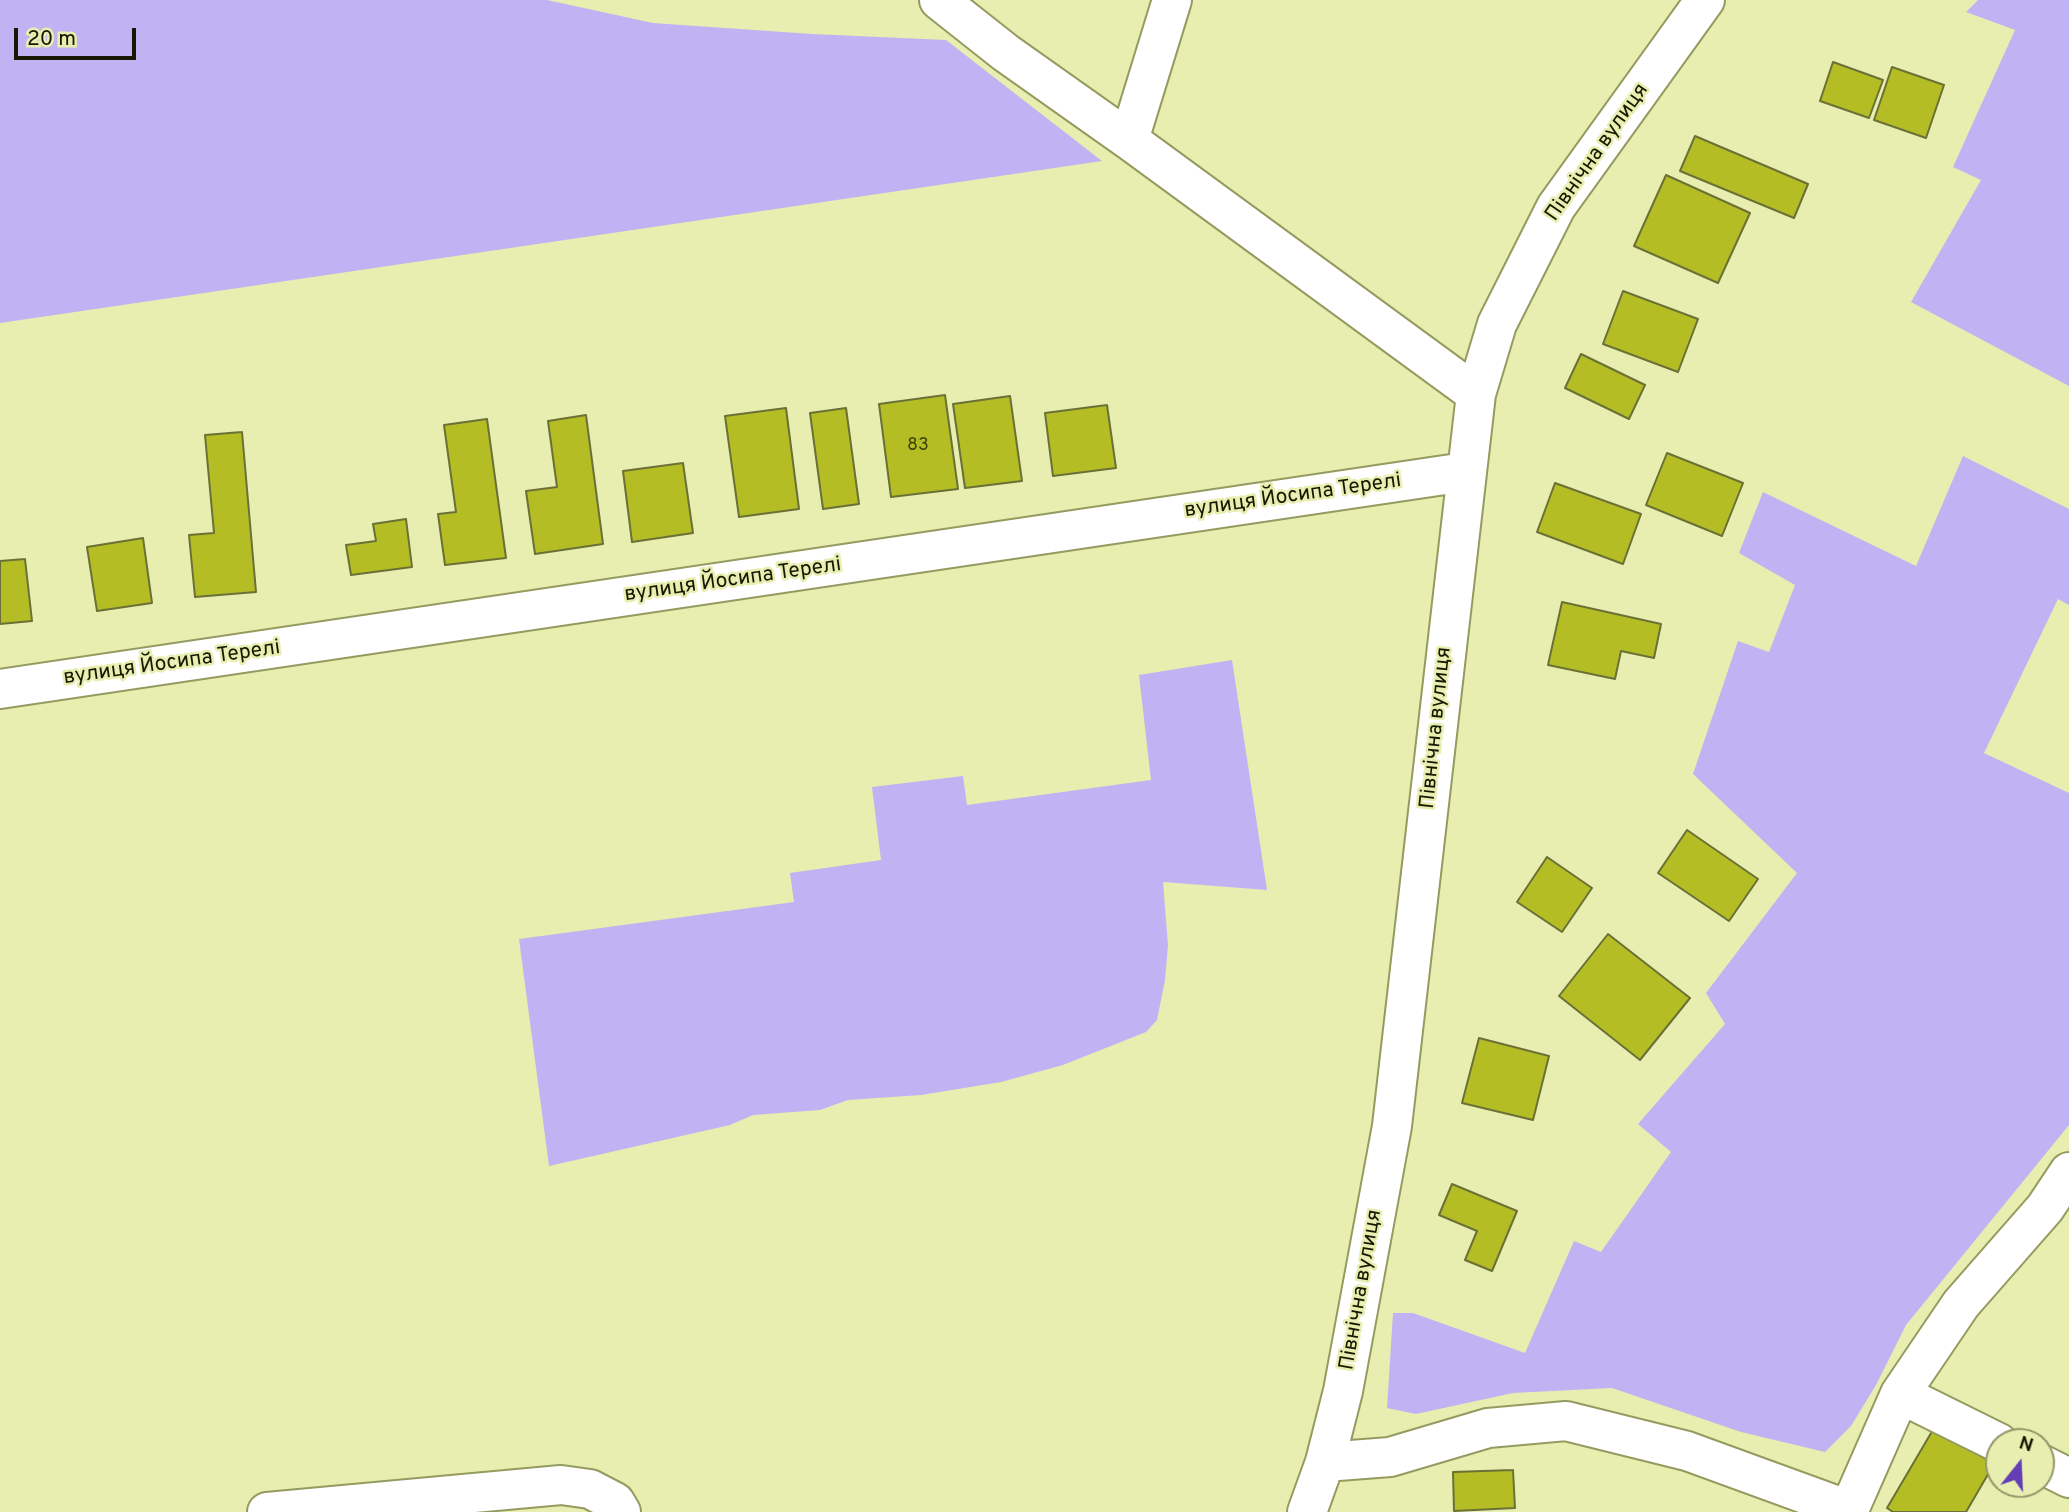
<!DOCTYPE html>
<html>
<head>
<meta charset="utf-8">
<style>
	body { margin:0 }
	#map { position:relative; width:2069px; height:1512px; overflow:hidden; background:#e7eeaf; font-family:Overpass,sans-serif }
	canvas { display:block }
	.north { position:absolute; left:1985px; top:1428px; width:70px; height:70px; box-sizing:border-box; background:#e7eeaf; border:2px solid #93986a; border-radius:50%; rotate:18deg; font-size:19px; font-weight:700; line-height:28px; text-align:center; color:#161802 }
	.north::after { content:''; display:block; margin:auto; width:24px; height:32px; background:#653eb6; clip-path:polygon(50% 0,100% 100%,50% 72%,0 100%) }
	.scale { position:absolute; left:14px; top:28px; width:122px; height:32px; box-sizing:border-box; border:4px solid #161802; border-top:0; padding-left:9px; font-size:21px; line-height:24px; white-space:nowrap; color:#161802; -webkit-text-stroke:5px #e7eeaf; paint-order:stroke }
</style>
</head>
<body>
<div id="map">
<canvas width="2069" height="1512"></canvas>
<div class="north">N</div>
<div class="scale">20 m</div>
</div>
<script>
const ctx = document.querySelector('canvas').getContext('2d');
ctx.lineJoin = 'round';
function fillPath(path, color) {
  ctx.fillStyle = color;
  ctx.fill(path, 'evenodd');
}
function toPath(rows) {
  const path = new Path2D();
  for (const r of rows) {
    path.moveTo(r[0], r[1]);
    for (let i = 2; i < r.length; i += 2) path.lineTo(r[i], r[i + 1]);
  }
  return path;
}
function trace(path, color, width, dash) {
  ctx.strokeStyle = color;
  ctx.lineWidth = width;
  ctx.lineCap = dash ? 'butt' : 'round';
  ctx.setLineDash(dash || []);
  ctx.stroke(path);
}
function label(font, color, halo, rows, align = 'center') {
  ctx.font = font + ' Overpass,sans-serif';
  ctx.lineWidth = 5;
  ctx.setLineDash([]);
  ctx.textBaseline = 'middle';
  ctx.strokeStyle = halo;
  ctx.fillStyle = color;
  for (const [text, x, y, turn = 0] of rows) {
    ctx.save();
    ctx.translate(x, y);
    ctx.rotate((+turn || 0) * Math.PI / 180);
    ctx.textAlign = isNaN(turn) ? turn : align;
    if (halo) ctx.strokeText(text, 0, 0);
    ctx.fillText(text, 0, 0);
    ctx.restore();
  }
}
fillPath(toPath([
	[0,0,547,0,653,23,812,34,946,40,1102,161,0,323],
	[1978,0,2069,0,2069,386,1911,302,1981,180,1953,167,2015,30,1966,12],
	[1963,456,2069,509,2069,605,2058,599,1984,753,2069,793,2069,1125,1906,1325,1876,1385,1851,1426,1825,1452,1741,1432,1612,1388,1513,1393,1416,1414,1387,1408,1393,1313,1413,1313,1525,1353,1574,1241,1601,1252,1671,1152,1638,1124,1725,1024,1706,993,1797,873,1693,774,1738,641,1769,652,1795,585,1739,553,1763,492,1916,566],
	[1232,660,1267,890,1163,882,1168,945,1165,980,1157,1020,1146,1032,1063,1065,1001,1082,921,1095,848,1100,820,1110,753,1115,730,1125,549,1166,519,939,794,902,790,873,881,860,872,787,963,776,967,805,1151,780,1139,675]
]), '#c0b3f4');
const building = toPath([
	[1833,62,1883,80,1869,118,1820,101,1833,62],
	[1892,67,1944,85,1926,138,1874,120,1892,67],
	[1695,136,1808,184,1794,218,1680,171,1695,136],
	[1666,175,1750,213,1718,283,1634,246,1666,175],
	[1623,291,1698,319,1678,372,1603,344,1623,291],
	[1581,354,1645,385,1629,419,1565,388,1581,354],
	[945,395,958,489,891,497,879,404,945,395],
	[1010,396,1022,481,965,488,953,404,1010,396],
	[1107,405,1116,468,1053,476,1045,413,1107,405],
	[786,408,799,509,739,517,725,416,786,408],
	[846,408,859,504,823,509,810,413,846,408],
	[586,415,603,544,535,554,526,491,557,487,548,421,586,415],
	[487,419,506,558,445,565,438,514,456,512,444,425,487,419],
	[242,432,256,592,195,597,189,535,214,533,205,435,242,432],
	[1667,453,1743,483,1722,536,1646,505,1667,453],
	[683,463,693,533,632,542,623,471,683,463],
	[1555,483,1641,514,1623,564,1537,532,1555,483],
	[406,519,412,567,351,575,346,545,376,541,373,524,406,519],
	[143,538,152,603,97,611,87,547,143,538],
	[25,559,32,621,0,624,0,561,25,559],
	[1562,602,1661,624,1654,658,1621,651,1615,679,1548,665,1562,602],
	[1687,830,1758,879,1729,921,1658,873,1687,830],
	[1547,857,1592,888,1562,932,1517,902,1547,857],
	[1608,934,1690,998,1640,1060,1559,996,1608,934],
	[1479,1038,1549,1056,1533,1120,1462,1103,1479,1038],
	[1452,1184,1517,1211,1492,1271,1465,1260,1477,1231,1439,1215,1452,1184],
	[1934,1428,1994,1464,1966,1512,1893,1512,1887,1508,1934,1428],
	[1513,1470,1515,1508,1454,1511,1453,1472,1513,1470]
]);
fillPath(building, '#b4be24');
trace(building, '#6b7036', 2);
const minor = toPath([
	[939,0,1006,53,1129,140],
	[1172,0,1129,140,1476,394],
	[0,689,1465,472],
	[1900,1394,1999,1443],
	[1325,1462,1390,1457,1488,1428,1566,1421,1687,1451,1849,1510,1900,1394,1961,1304,2045,1208,2069,1172],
	[2041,1464,2069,1478],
	[267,1512,561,1485,590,1489,615,1502,621,1512],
	[1307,1512,1325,1462,1343,1391,1392,1126,1476,394,1497,324,1556,207,1705,0]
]);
trace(minor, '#959b60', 42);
trace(minor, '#fff', 38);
label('18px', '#3e420a', null, [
	["83",918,446]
]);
label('21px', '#161802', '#e7eeaf', [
	["Північна вулиця",1598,153,-55],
	["вулиця Йосипа Терелі",1293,497,-8],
	["вулиця Йосипа Терелі",733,581,-8],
	["вулиця Йосипа Терелі",172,664,-8],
	["Північна вулиця",1437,728,-84],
	["Північна вулиця",1362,1290,-80]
]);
</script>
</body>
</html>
